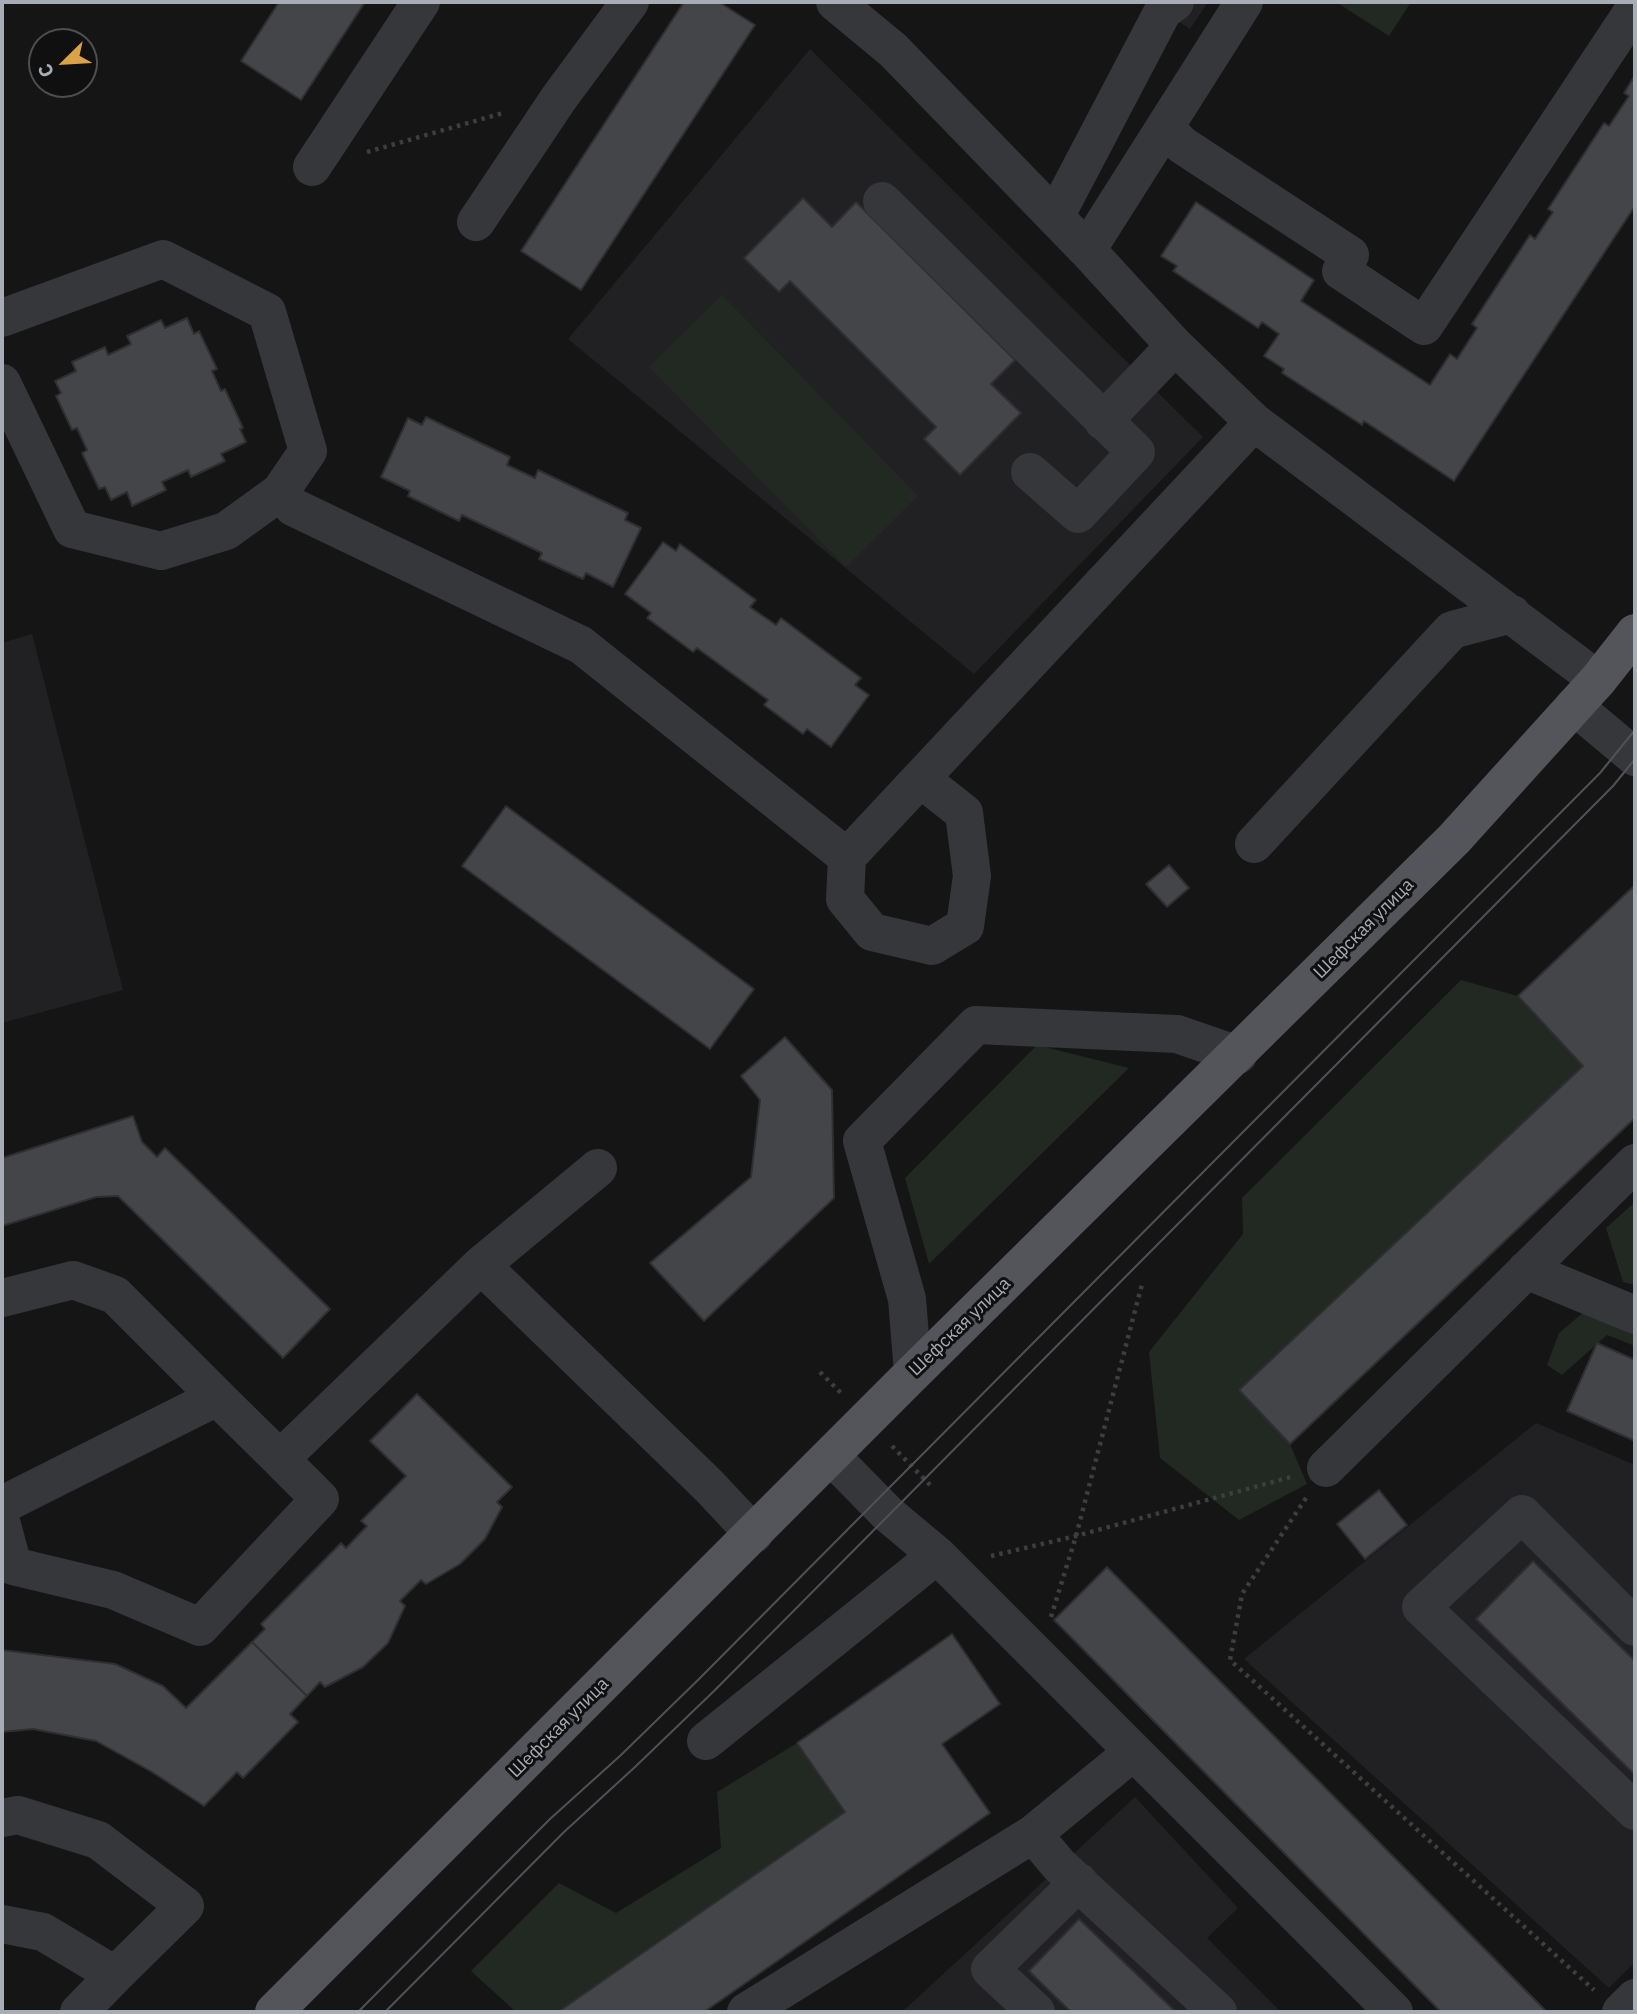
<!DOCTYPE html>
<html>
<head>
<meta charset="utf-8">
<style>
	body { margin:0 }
	#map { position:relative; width:1637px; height:2014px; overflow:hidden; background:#151516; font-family:"IBM Plex Sans",sans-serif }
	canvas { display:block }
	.frame { position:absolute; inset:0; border:4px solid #a8adb5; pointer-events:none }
	.north { position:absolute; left:28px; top:28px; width:70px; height:70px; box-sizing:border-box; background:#101011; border:2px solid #4d4f53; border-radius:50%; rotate:246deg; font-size:19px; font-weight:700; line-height:28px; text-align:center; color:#a8adb5 }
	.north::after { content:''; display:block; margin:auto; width:24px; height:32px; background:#dba348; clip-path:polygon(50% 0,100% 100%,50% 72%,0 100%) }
</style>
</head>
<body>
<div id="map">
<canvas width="1637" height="2014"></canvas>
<div class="frame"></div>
<div class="north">С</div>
</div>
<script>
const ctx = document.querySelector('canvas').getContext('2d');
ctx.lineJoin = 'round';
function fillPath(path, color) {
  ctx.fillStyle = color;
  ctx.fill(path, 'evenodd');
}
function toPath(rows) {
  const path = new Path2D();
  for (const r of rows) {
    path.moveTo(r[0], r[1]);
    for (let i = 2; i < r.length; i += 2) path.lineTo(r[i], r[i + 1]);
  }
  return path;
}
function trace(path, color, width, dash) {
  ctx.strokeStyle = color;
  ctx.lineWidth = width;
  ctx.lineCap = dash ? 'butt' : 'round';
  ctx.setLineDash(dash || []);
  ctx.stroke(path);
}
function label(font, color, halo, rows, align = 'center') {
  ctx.font = font + ' "IBM Plex Sans",sans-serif';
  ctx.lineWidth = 6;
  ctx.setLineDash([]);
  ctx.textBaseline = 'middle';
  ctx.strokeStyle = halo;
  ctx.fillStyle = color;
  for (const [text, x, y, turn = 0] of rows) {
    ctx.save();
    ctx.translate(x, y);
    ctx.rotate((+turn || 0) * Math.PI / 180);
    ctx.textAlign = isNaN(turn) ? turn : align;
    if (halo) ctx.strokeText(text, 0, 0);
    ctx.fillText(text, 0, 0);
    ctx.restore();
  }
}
fillPath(toPath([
	[1148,2,1208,2,1190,29],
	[810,49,1203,437,974,674,568,339],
	[32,634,123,990,2,1023,2,643],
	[1536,1423,1635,1465,1635,1962,1609,1988,1244,1659],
	[1135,1797,1238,1908,1207,1938,1281,2012,902,2012]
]), '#212123');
fillPath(toPath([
	[1336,2,1411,2,1389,36],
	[722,295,918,496,846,567,649,367],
	[1461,980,1518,996,1583,1066,1239,1390,1290,1444,1307,1484,1239,1520,1160,1458,1149,1352,1243,1234,1242,1198],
	[1037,1045,1129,1068,929,1264,905,1178],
	[1635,1202,1635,1285,1623,1282,1606,1228],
	[1591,1306,1635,1326,1635,1346,1607,1335,1562,1375,1547,1365,1559,1333],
	[797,1743,845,1812,558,2012,516,2012,471,1971,559,1883,616,1913,721,1848,717,1792]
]), '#222822');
const building = toPath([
	[279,2,365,2,301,100,241,61,279,2],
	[684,2,719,2,755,25,581,290,521,251,684,2],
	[1635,75,1635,206,1454,481,1364,421,1362,425,1282,373,1284,369,1264,356,1279,334,1262,322,1258,328,1173,271,1177,266,1161,256,1196,202,1314,280,1301,301,1430,385,1450,354,1457,359,1477,328,1472,324,1530,235,1535,239,1553,212,1548,209,1604,123,1609,126,1629,96,1624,93,1635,75],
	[803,198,832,227,856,202,1015,360,991,384,1021,413,960,475,924,439,936,427,790,281,779,292,744,258,803,198],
	[187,318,194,334,199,331,217,369,212,371,221,391,225,389,243,428,240,429,246,442,221,454,225,461,191,477,188,470,162,482,166,490,132,506,127,492,111,500,105,487,99,489,82,453,87,450,77,428,72,430,56,396,61,393,55,381,76,371,72,362,105,347,108,355,131,344,127,336,161,320,165,328,187,318],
	[426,417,510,457,507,465,535,478,538,470,628,513,625,520,641,528,613,587,586,573,583,579,539,559,542,553,462,515,459,521,408,496,410,491,381,477,408,418,422,425,426,417],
	[663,542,676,551,680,544,756,600,750,607,776,625,781,618,861,678,855,685,869,695,831,747,807,729,803,734,764,705,768,700,697,648,693,652,647,618,651,613,625,594,663,542],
	[506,806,754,989,710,1049,462,866,506,806],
	[1169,865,1189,888,1167,907,1146,884,1169,865],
	[1635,885,1635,1118,1290,1444,1239,1390,1583,1066,1518,996,1635,885],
	[785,1037,832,1090,834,1198,704,1321,650,1263,751,1177,760,1100,741,1076,785,1037],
	[133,1116,142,1142,157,1157,165,1148,330,1309,283,1358,118,1196,96,1197,2,1226,2,1158,133,1116],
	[1597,1343,1635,1360,1635,1441,1567,1411,1597,1343],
	[417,1394,512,1487,497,1502,502,1507,485,1539,460,1564,426,1584,421,1580,400,1601,405,1606,388,1643,363,1667,325,1687,320,1682,307,1696,252,1642,265,1629,261,1624,341,1543,346,1548,367,1526,361,1521,406,1476,370,1441,417,1394],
	[1379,1490,1407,1525,1365,1559,1337,1524,1379,1490],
	[1533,1561,1635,1661,1635,1775,1476,1619,1533,1561],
	[1107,1567,1547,2012,1441,2012,1054,1620,1107,1567],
	[952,1634,1000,1704,942,1744,990,1813,704,2012,558,2012,845,1812,797,1743,952,1634],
	[252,1642,307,1696,290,1714,298,1722,243,1778,237,1772,204,1806,152,1772,96,1741,33,1729,2,1732,2,1650,115,1664,163,1686,186,1708,252,1642],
	[1079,1919,1176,2012,1071,2012,1029,1971,1079,1919]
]);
fillPath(building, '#444549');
trace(building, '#2f2f32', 2);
trace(toPath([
	[367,152,503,113],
	[820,1372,842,1394],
	[892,1446,933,1488],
	[1306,1498,1242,1594,1230,1660,1594,1990],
	[991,1556,1076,1536,1291,1477],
	[1051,1617,1076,1536,1142,1284]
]), '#3d3e42', 4.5, [3.5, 5]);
trace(toPath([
	[835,2,893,50,1087,250,1175,346,1254,422,1598,680],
	[1165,128,1182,145,1350,255,1341,271,1424,326,1635,8],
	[312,167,421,2],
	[882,201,1136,452,1078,514,1030,472],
	[1055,217,1163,11,1175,2],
	[476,222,559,98,630,2],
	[1087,250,1244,2],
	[2,318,163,259,267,312,308,451,280,492,226,531,161,551,72,529,2,383],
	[1103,421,1175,346],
	[280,492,293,507,581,645,847,857,845,899,872,932,932,946,965,926,972,876,964,813,921,779],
	[1574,706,1635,757],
	[1254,844,1452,630,1512,614],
	[847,857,1254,422],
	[598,1168,481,1265,709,1486,754,1534],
	[1526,1270,1635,1315],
	[2,1298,73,1280,115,1295,217,1397],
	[913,1373,907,1299,862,1141,976,1025,1177,1034,1238,1055],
	[831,1456,888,1514,937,1555,1394,2012],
	[1326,1468,1635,1163],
	[2,1505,217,1397,280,1459,481,1265],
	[2,1525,13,1566,113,1590,200,1627,320,1499,280,1459],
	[1635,1627,1522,1514,1421,1607,1635,1811],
	[706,1741,937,1555],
	[2,1818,18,1815,98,1840,185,1906,115,1975,43,1932,2,1924],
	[1033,1834,1059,1865,1218,2012],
	[79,2012,115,1975],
	[746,2012,1033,1834,1133,1752],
	[1036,2012,990,1969,1079,1882],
	[1621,2012,1635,1998]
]), '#36373b', 38);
trace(toPath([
	[274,2012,913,1373,1454,839,1598,680,1635,633]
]), '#53555a', 38);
trace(toPath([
	[358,2012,550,1819,621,1755,699,1679,1600,773,1635,730],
	[385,2012,564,1832,635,1767,714,1691,1613,786,1635,759]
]), '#505156', 2);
label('18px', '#a8adb5', '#101011', [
	["Шефская улица",1364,929,-45],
	["Шефская улица",960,1327,-44],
	["Шефская улица",559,1728,-45]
]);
</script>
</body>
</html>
